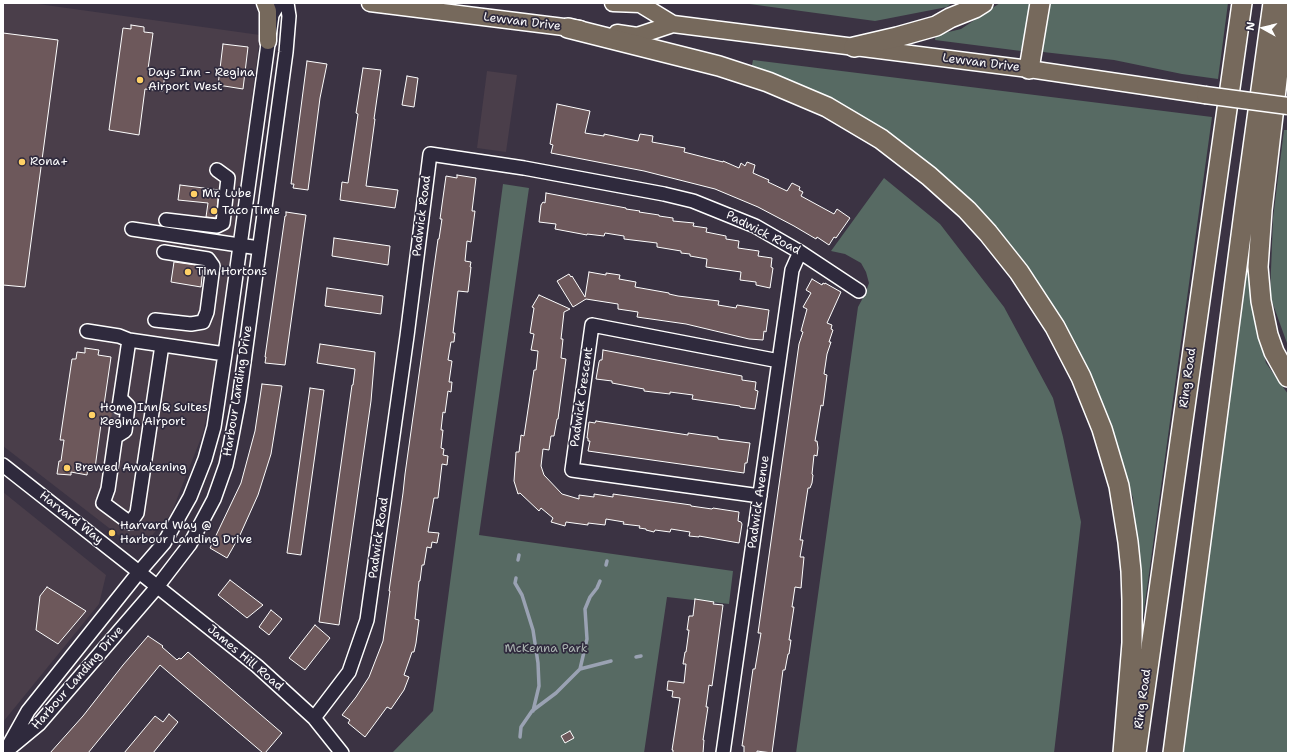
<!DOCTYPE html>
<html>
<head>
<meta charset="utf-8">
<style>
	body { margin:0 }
	#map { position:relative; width:1291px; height:756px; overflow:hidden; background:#3b3343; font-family:"Shantell Sans",sans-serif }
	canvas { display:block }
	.frame { position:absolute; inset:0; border:4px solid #fff; pointer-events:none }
	.north { position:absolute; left:1243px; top:8px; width:40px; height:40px; -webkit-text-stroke:3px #2f2a3d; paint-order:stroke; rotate:278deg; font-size:11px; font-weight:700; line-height:16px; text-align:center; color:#fff }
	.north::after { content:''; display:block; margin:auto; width:14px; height:18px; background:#fff; clip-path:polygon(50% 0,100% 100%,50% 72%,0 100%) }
</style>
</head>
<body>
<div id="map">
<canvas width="1291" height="756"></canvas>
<div class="frame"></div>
<div class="north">N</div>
</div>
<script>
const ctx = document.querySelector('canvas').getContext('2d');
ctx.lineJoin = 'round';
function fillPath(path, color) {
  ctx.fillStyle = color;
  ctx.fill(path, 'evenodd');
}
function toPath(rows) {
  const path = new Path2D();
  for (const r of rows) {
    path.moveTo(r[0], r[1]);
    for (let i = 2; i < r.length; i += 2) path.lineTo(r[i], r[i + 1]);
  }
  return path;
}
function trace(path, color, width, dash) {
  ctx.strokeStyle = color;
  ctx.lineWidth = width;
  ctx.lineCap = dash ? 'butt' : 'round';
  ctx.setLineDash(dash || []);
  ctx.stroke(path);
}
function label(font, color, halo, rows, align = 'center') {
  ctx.font = font + ' "Shantell Sans",sans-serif';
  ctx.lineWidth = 3.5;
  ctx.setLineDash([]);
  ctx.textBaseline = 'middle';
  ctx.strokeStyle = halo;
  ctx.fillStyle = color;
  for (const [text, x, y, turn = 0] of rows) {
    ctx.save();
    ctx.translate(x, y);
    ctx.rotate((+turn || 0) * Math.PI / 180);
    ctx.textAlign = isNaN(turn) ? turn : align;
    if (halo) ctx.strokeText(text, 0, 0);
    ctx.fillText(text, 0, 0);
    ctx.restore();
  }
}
fillPath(toPath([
	[3,3,31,3,260,35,218,362,203,433,171,514,146,542,131,545,3,446],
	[487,71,517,75,506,152,477,148],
	[3,492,106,575,99,604,3,722]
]), '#4a3e4a');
fillPath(toPath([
	[742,3,952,3,947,7,875,21],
	[1000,3,1031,3,1021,51,935,40,936,35,961,29],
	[1048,3,1228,3,1218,79,1182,74,1114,60,1043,52,1041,40],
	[753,60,1212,117,1143,617,1133,498,1099,395,1055,311,1025,264,973,202,914,152,846,106,751,70],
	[1284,130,1288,130,1288,346,1270,296,1273,218],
	[884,178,940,224,1004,307,1053,398,1063,437,1081,522,1054,753,796,753,858,307,865,294,869,283,866,272,861,263,845,254,831,251],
	[503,184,529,188,479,535,733,571,729,604,667,597,644,753,392,753,433,711],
	[1248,262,1251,298,1266,363,1288,394,1288,753,1182,753]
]), '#576a63');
trace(toPath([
	[518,560,519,555],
	[606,565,607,561],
	[516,578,515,583,522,595,533,630,538,663,539,686,533,711],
	[636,657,641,656],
	[580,669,611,661],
	[520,737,521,727,532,711,556,693,580,669,587,639,585,609,590,597,597,588,600,581]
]), '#9aa2b3', 3.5);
const building = toPath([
	[131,25,144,27,144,32,153,33,148,69,165,72,163,91,145,89,139,135,109,130,123,28,131,29,131,25],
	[3,33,58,40,25,287,3,285,3,33],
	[223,44,248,47,243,89,218,85,223,44],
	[307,61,327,64,320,98,308,190,293,188,294,184,291,184,307,61],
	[363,68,381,70,374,119,375,119,366,186,398,190,395,208,340,200,342,182,348,183,358,114,356,113,363,68],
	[407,76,418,78,414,107,402,105,407,76],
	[557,104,590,111,585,133,604,136,604,134,638,141,640,134,653,136,652,142,685,148,684,152,723,162,723,161,739,168,741,163,745,166,747,162,755,165,753,173,769,180,768,182,787,191,792,183,800,187,799,190,803,192,801,196,834,214,837,209,850,218,836,238,834,237,829,245,817,237,816,239,794,226,758,207,715,189,644,171,551,153,553,145,550,144,557,104],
	[457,175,476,178,472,211,475,211,471,242,467,241,465,261,471,262,470,267,471,267,468,292,458,291,453,333,455,333,454,342,451,342,448,360,452,361,449,382,452,382,451,392,448,391,445,413,443,412,441,430,443,430,441,448,444,449,443,455,448,456,447,465,442,464,438,498,434,498,428,532,439,533,437,543,432,542,431,548,427,547,424,565,422,565,420,581,419,581,415,619,419,620,416,643,414,652,412,652,404,675,409,677,404,690,391,709,387,707,365,737,348,723,350,720,342,715,356,697,369,677,383,641,390,591,389,591,403,493,405,474,438,239,439,239,442,219,440,219,446,176,457,178,457,175],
	[180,185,219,190,216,218,206,217,208,203,178,200,180,185],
	[546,193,626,208,626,209,640,211,639,212,659,215,659,216,673,218,673,221,694,223,693,226,707,228,706,232,726,236,726,239,739,241,738,248,759,251,758,256,772,258,771,267,773,268,770,288,756,285,756,282,740,280,741,272,706,267,707,259,690,256,690,254,681,253,681,251,657,247,657,243,624,239,624,236,605,233,604,236,587,234,587,235,555,229,556,224,539,222,541,205,543,202,545,203,546,193],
	[286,212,306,215,285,365,265,363,266,357,265,357,285,216,286,216,286,212],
	[334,238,390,246,388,265,332,256,334,238],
	[174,262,203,266,201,287,171,282,174,262],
	[589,272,606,275,606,273,620,275,619,279,636,282,635,287,669,293,669,294,678,296,719,301,718,305,736,308,737,305,769,310,766,332,764,331,763,340,749,339,686,324,637,317,638,312,618,309,618,304,586,299,573,307,557,281,569,274,571,277,572,276,585,297,589,272],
	[812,279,822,285,823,283,825,284,825,283,841,292,827,323,832,325,831,329,833,330,829,342,831,342,827,354,824,374,827,375,823,406,821,405,815,441,817,441,818,448,817,456,814,455,812,474,813,475,812,483,810,488,808,488,800,540,803,540,800,557,804,557,801,588,795,587,792,607,794,607,789,640,791,640,789,654,788,654,785,670,783,670,772,753,757,751,757,753,744,753,744,746,742,746,753,669,755,669,761,633,758,633,799,344,803,332,801,331,807,309,803,307,811,293,806,290,812,279],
	[327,288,383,296,381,314,325,306,327,288],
	[539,295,570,309,564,312,561,339,563,339,561,358,566,359,558,419,557,419,554,436,551,436,549,450,543,449,541,466,544,475,562,494,579,499,579,495,594,497,594,494,613,497,613,494,691,505,691,506,712,509,713,508,739,512,738,521,741,522,742,524,739,543,699,536,699,537,689,536,690,532,671,529,670,532,655,530,654,532,646,530,646,529,639,528,640,526,623,524,624,522,606,519,605,525,588,523,588,525,566,522,565,526,551,522,553,518,541,508,539,511,520,493,518,494,514,481,516,452,519,452,521,435,524,436,534,370,536,370,538,351,531,350,534,334,530,333,534,308,532,307,539,295],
	[320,344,375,352,375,353,371,401,339,625,319,622,352,385,353,385,355,369,317,363,320,344],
	[85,348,99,350,98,355,111,357,104,405,111,406,114,413,119,415,118,418,114,419,109,425,101,424,95,468,88,467,87,475,71,472,71,475,57,474,59,461,61,461,64,440,60,440,72,359,76,359,77,352,85,353,85,348],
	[603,350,742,376,742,380,756,382,755,390,758,391,755,409,740,407,740,406,692,399,693,395,670,392,670,394,644,391,644,389,612,383,612,381,596,379,599,362,600,360,602,360,603,350],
	[262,384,282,386,271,454,258,495,240,535,227,558,210,548,241,483,255,431,262,384],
	[310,388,324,390,301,555,287,553,310,388],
	[596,421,688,435,688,433,702,435,718,437,718,439,750,443,747,463,745,463,744,473,588,451,590,441,588,441,588,438,587,438,589,422,595,423,596,421],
	[230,580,263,605,247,618,218,595,230,580],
	[47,587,86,611,58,644,36,630,40,596,47,587],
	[695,599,714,602,713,604,723,605,712,686,709,685,706,707,708,707,703,740,704,740,703,753,673,753,673,750,672,750,680,698,672,697,673,691,667,690,668,681,684,683,686,664,683,664,685,652,686,652,689,630,687,630,689,616,693,616,695,599],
	[271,610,282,619,269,635,259,627,271,610],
	[315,625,330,638,305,670,289,658,315,625],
	[148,636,163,646,162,647,177,660,179,658,181,659,188,652,282,733,265,753,263,753,160,665,88,753,50,753,83,716,123,665,148,636],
	[169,714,178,722,153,753,124,753,155,716,163,722,169,714],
	[570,731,574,738,565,743,561,736,570,731]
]);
fillPath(building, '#6d585b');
trace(building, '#fff', 1);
trace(toPath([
	[117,426,119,407]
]), '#4f4756', 13, [13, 6]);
const minor = toPath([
	[166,220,217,226,223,223,228,178,217,170],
	[132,229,259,248],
	[155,320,191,324,203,322,207,312,213,266,208,259,164,252],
	[87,331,119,336,129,340,225,354],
	[119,407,129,340],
	[117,426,108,489,103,503,130,523,137,513,162,345],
	[117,436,125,431,128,406,121,399],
	[3,465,139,572,257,666,314,718,342,753],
	[760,496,572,470,592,325,779,361],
	[314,718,349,672,367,620,407,336,430,154,524,168,664,194,693,201,755,226,800,252,859,291],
	[9,745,28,711,139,572,164,543,190,497,205,459,214,427,225,354,272,15,279,3],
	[4,753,39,724,157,587,190,544,214,499,226,465,230,446,239,399,286,52,289,16,287,3],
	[723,753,792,270,800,252]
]);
const major = toPath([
	[265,3,268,11,268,41],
	[370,3,580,29],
	[613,3,640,4],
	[636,3,640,4,673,24,1029,69,1205,95],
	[617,33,637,36,673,24]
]);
const highway = toPath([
	[1286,3,1262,210,1258,267,1261,301,1268,335,1274,352,1288,377],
	[568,28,719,66,768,82,827,107,881,139,929,176,967,210,988,233,1019,272,1055,327,1081,377,1102,429,1119,486,1128,542,1131,571,1132,600,1132,643,1123,753],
	[854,47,897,37,936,26,950,18,975,8,983,3],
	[1029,69,1040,3],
	[1136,753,1242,3],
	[1173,753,1245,205,1273,3]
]);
trace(minor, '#fff', 16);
trace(major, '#fff', 19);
trace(highway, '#fff', 22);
trace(minor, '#2f2a3d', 13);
trace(major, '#76695c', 16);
trace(highway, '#76695c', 19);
const majorBridge = toPath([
	[1205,95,1288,106]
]);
trace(majorBridge, '#fff', 19, []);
trace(majorBridge, '#76695c', 16);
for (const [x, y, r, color] of [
	[140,80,4,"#ffd166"],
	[22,162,4,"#ffd166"],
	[194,194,4,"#ffd166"],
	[214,211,4,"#ffd166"],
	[188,272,4,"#ffd166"],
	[92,415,4,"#ffd166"],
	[67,468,4,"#ffd166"],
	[112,533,4,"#ffd166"]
]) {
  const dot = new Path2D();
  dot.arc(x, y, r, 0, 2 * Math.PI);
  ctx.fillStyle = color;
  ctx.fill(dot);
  trace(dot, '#2f2a3d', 1.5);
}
label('12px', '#fff', '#2f2a3d', [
	["Lewvan Drive",522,22,7],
	["Lewvan Drive",981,63,7],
	["Padwick Road",422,216,-83],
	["Padwick Road",763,233,27],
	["Ring Road",1188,378,-82],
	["Harbour Landing Drive",238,391,-81],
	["Padwick Crescent",582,397,-82],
	["Padwick Avenue",759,502,-82],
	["Harvard Way",71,518,38],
	["Padwick Road",379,538,-82],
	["James Hill Road",245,658,40],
	["Harbour Landing Drive",78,678,-49],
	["Ring Road",1143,699,-82]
]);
label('12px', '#fff', '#2f2a3d', [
	["Days Inn - Regina",148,73],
	["Airport West",148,87],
	["Rona+",30,162],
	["Mr. Lube",202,194],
	["Taco Time",222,211],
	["Tim Hortons",196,272],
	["Home Inn & Suites",100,408],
	["Regina Airport",100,422],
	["Brewed Awakening",75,468],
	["Harvard Way @",120,526],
	["Harbour Landing Drive",120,540]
], 'left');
label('12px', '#abb4b1', '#2f2a3d', [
	["McKenna Park",546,649]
]);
</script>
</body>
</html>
